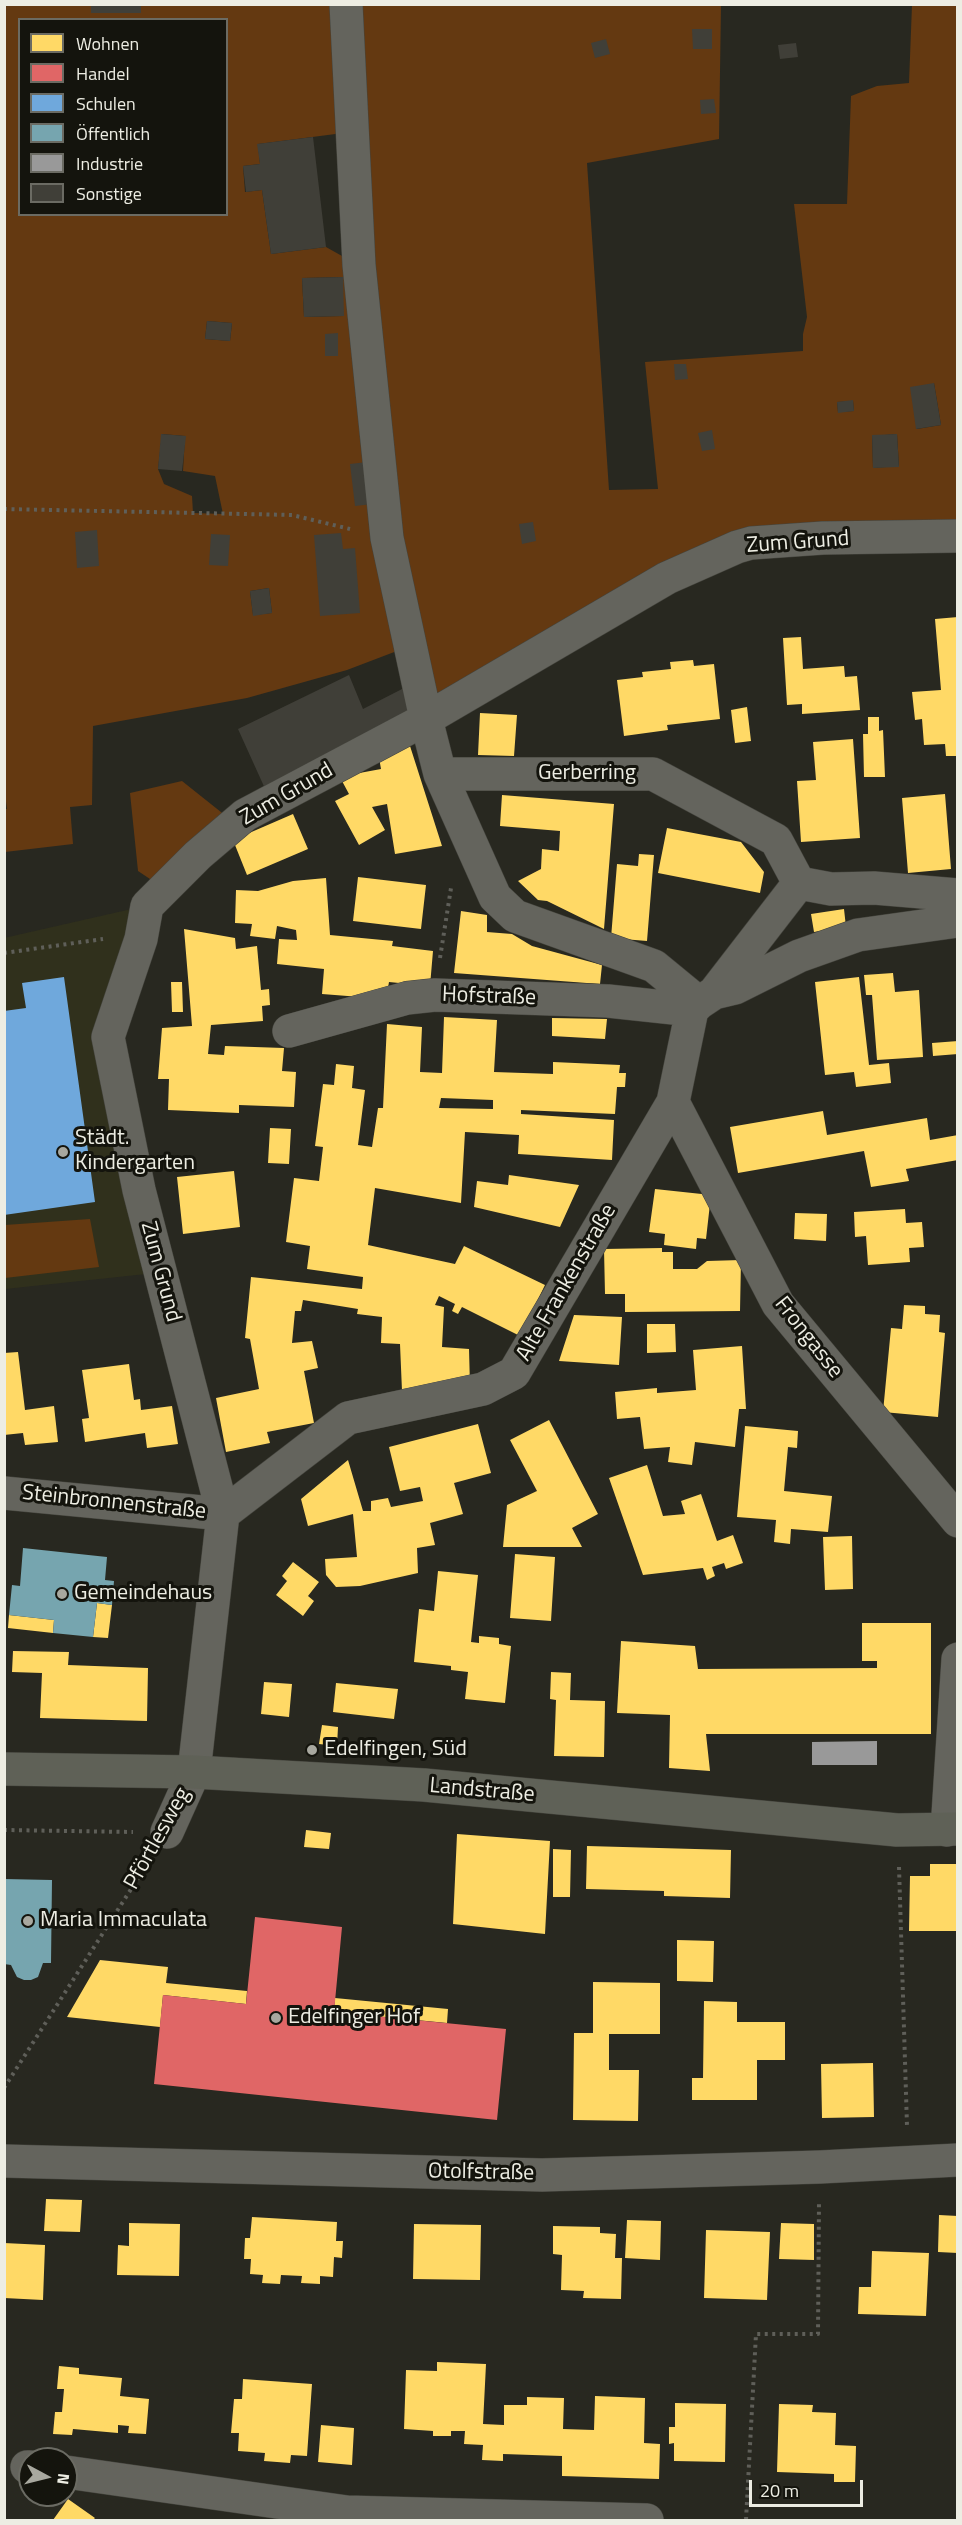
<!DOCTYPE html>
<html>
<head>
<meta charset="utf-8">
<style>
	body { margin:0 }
	#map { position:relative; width:962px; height:2525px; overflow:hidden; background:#282820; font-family:"Titillium Web",sans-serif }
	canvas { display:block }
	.frame { position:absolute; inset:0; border:6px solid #edede3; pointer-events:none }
	.legend { position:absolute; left:18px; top:18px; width:210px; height:198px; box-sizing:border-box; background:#14140d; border:2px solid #6b6b63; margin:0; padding:8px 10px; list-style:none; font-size:18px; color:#edede3 }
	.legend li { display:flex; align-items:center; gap:12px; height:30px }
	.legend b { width:30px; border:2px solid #6b6b63 }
	.north { position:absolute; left:18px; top:2447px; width:60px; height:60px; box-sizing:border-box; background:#14140d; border:2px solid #6b6b63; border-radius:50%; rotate:97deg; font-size:16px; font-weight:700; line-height:24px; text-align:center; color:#edede3 }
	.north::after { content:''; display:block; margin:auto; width:21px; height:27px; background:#a8a89f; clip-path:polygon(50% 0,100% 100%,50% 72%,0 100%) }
	.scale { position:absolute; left:749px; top:2480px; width:114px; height:27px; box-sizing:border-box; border:3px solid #edede3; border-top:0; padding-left:8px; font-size:18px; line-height:21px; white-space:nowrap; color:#edede3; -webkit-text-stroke:4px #14140d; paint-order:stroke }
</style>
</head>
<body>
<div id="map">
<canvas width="962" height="2525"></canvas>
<div class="frame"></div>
<ul class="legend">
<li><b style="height:16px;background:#ffd966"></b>Wohnen</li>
<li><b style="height:16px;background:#e06666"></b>Handel</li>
<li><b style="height:16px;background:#6fa8dc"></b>Schulen</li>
<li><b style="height:16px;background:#76a5af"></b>Öffentlich</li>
<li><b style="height:16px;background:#999"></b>Industrie</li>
<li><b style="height:16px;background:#403f38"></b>Sonstige</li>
</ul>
<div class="north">N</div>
<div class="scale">20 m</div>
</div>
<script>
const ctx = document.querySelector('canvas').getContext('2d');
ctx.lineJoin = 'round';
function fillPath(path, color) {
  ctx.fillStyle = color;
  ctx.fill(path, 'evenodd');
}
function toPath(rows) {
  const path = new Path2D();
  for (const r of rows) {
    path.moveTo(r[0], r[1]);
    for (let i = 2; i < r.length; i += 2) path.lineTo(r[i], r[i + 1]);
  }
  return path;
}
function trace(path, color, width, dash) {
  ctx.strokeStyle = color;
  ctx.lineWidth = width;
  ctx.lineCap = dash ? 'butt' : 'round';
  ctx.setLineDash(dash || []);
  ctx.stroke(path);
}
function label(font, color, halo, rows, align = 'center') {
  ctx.font = font + ' "Titillium Web",sans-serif';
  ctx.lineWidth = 6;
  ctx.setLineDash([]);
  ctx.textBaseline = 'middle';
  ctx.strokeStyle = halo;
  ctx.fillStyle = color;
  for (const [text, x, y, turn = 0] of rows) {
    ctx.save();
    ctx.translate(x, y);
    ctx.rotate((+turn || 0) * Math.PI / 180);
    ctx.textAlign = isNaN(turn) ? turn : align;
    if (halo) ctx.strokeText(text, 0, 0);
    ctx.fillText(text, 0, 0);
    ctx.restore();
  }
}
fillPath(toPath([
	[136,908,96,1031,146,1274,5,1289,4,938]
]), '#30301c');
fillPath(toPath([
	[141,4,721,5,719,139,587,163,609,490,658,489,645,362,803,351,803,334,807,317,794,204,847,204,851,96,877,86,909,83,912,5,957,5,957,536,751,543,426,719,410,646,347,670,247,698,93,726,92,805,70,807,73,844,5,852,5,809,7,809,4,787,5,5,91,5,91,13,140,13],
	[20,20,226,20,226,214,20,214],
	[351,132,358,265,326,247,271,254,262,190,245,192,243,166,260,164,258,144],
	[343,277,343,316,304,317,302,278],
	[207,321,232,323,230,341,205,339],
	[934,383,941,425,917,429,916,429],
	[853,401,854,411,838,412,837,402],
	[162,434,185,436,183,471,215,476,223,514,193,513,192,496,164,484,158,469],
	[897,434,899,466,873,468,872,436],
	[269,588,272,613,253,615,250,591],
	[182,781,236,824,165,889,138,871,130,793],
	[90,1219,99,1267,5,1278,5,1225]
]), '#643911');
fillPath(toPath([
	[958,617,958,756,946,756,945,744,924,745,922,719,915,720,912,692,941,690,935,619],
	[801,637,803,669,844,666,845,677,857,676,860,710,802,714,802,704,787,705,783,638],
	[693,660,694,666,714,664,720,719,667,725,668,730,624,736,617,680,643,677,642,672,671,669,670,662],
	[747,707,751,741,735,743,731,710],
	[480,713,517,715,514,756,478,755],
	[868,717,879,717,879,731,883,730,885,777,864,777,863,734,868,734],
	[853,739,860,838,801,842,797,781,816,780,813,742],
	[410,746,442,846,395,854,387,804,372,807,385,830,359,845,335,801,349,794,342,781,354,774,381,769,378,752],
	[945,794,951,869,908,873,902,798],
	[502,795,614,804,604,929,547,901,538,900,518,881,541,869,542,849,559,851,560,831,500,826],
	[293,814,308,849,247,875,233,840],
	[667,828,741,842,764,872,760,893,658,873],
	[639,854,654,855,647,941,611,938,617,864,638,866],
	[358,877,426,885,421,929,353,921],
	[326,878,330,935,393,941,392,946,433,951,430,986,389,982,386,999,322,994,324,969,277,964,279,939,297,940,296,930,277,926,275,939,250,936,252,924,235,923,236,890,258,891,293,881],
	[844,909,846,927,814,932,811,914],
	[461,911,487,915,487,932,512,934,532,946,602,965,600,984,454,973],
	[184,929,235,938,236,949,257,946,261,990,269,989,270,1005,262,1006,263,1021,211,1025,208,1054,224,1055,225,1046,284,1048,282,1071,296,1072,294,1107,239,1105,239,1113,168,1110,169,1079,158,1079,162,1028,192,1026],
	[893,973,895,992,919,990,923,1057,877,1060,872,995,866,995,864,975],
	[859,977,869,1065,889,1063,891,1083,856,1087,854,1072,825,1075,815,982],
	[171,982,182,982,183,1012,172,1012],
	[444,1017,497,1020,494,1072,553,1074,553,1062,620,1065,619,1073,626,1073,625,1087,617,1087,615,1114,521,1110,521,1114,614,1120,612,1160,518,1154,519,1135,465,1132,461,1203,375,1188,368,1245,455,1264,464,1246,545,1285,520,1336,462,1307,458,1314,452,1311,455,1304,439,1296,435,1305,444,1307,442,1347,469,1349,470,1386,402,1391,400,1344,381,1343,382,1317,357,1314,358,1309,303,1300,301,1311,295,1311,292,1343,312,1341,318,1368,304,1371,314,1423,267,1432,270,1443,226,1452,216,1398,259,1389,250,1339,245,1338,251,1277,362,1289,363,1277,307,1269,310,1246,286,1242,294,1178,319,1181,323,1147,315,1146,323,1084,334,1085,336,1064,354,1066,352,1088,365,1090,358,1145,372,1147,378,1108,383,1108,387,1024,422,1027,420,1072,442,1073],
	[441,1098,493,1100,493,1109,439,1108],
	[552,1018,607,1019,605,1039,552,1036],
	[958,1041,958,1054,933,1056,932,1043],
	[823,1111,827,1135,927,1118,930,1140,958,1135,958,1160,906,1169,909,1181,871,1187,864,1151,738,1173,730,1127],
	[270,1128,291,1129,289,1164,268,1163],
	[234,1171,240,1227,183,1234,177,1177],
	[509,1175,579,1185,560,1227,474,1207,477,1181,508,1185],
	[655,1189,711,1195,706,1239,697,1238,696,1249,664,1245,665,1234,649,1232],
	[905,1209,906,1223,922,1222,924,1247,909,1248,910,1262,868,1265,866,1236,855,1237,854,1212],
	[795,1213,827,1214,826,1241,794,1239],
	[662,1248,662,1252,673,1252,673,1269,697,1269,707,1261,741,1260,740,1311,625,1312,625,1294,605,1294,604,1249],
	[904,1305,925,1306,925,1314,940,1315,939,1332,945,1333,938,1417,883,1412,891,1328,902,1329],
	[574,1315,622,1317,619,1365,559,1361],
	[647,1324,675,1324,676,1352,647,1353],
	[742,1346,746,1409,739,1409,735,1447,695,1442,692,1465,668,1462,670,1447,644,1449,640,1417,617,1419,615,1392,657,1388,657,1393,696,1390,693,1350],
	[18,1352,25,1410,54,1406,58,1442,25,1445,23,1433,4,1435,4,1353],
	[129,1364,134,1400,140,1399,141,1410,172,1406,178,1444,147,1448,145,1433,85,1442,82,1419,89,1418,82,1370],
	[549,1420,598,1514,572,1528,582,1547,503,1547,507,1505,537,1491,510,1440],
	[478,1424,491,1473,454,1483,463,1514,430,1523,435,1545,417,1548,418,1573,360,1586,336,1587,326,1575,325,1559,357,1557,353,1514,308,1526,301,1499,348,1460,363,1511,371,1511,371,1501,388,1498,391,1507,423,1501,420,1487,400,1491,389,1447],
	[745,1426,798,1431,797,1448,788,1447,784,1491,832,1496,828,1532,791,1529,790,1544,774,1542,776,1520,737,1517],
	[647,1465,663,1516,685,1514,681,1501,701,1494,717,1541,733,1535,743,1563,726,1569,724,1563,712,1567,715,1576,707,1580,703,1568,643,1575,609,1478],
	[852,1536,853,1589,825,1590,823,1537],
	[515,1554,555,1557,551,1621,510,1618],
	[293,1562,319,1582,308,1596,314,1601,303,1616,276,1595,287,1581,282,1576],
	[438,1571,478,1575,471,1642,479,1643,479,1636,499,1638,499,1644,511,1646,505,1703,465,1699,468,1672,451,1670,451,1666,414,1662,419,1609,434,1611],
	[97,1603,112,1605,108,1638,93,1637],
	[9,1615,54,1620,53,1633,8,1628],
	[862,1623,931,1623,931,1734,706,1734,710,1771,669,1768,670,1715,617,1713,621,1641,695,1646,698,1669,877,1668,877,1661,862,1661],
	[13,1651,69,1652,68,1665,148,1668,147,1721,40,1718,42,1673,12,1672],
	[551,1672,571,1673,570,1700,605,1701,604,1757,554,1756,556,1700,550,1699],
	[264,1682,292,1684,289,1717,261,1714],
	[336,1683,398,1689,394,1719,333,1712],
	[322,1725,338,1727,337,1746,319,1744],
	[306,1830,331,1833,329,1849,304,1847],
	[457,1834,550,1841,545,1934,453,1924],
	[587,1846,731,1850,730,1898,664,1896,664,1891,586,1889],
	[553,1849,571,1850,570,1897,553,1897],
	[930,1864,958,1864,958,1931,909,1931,910,1876,930,1876],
	[677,1940,714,1941,713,1982,677,1981],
	[100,1960,168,1967,166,1983,247,1991,246,2004,163,1995,160,2027,67,2017],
	[593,1982,660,1983,660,2034,609,2034,609,2070,639,2070,638,2121,573,2120,574,2033,593,2033],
	[335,1998,448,2009,447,2023,334,2012],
	[704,2001,737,2002,737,2022,785,2022,785,2060,757,2060,757,2100,692,2100,692,2078,703,2078],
	[873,2063,874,2117,822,2118,821,2064],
	[46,2199,82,2200,80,2232,44,2231],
	[939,2215,958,2216,958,2253,938,2252],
	[252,2217,337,2222,336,2241,343,2241,342,2258,334,2257,333,2277,320,2276,320,2284,301,2283,302,2276,281,2275,280,2284,262,2283,263,2275,250,2274,251,2259,244,2259,245,2238,250,2238],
	[627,2220,661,2221,660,2260,625,2258],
	[129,2223,180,2224,179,2276,117,2275,118,2245,129,2246],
	[781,2223,814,2224,814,2260,779,2259],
	[414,2224,481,2225,480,2280,413,2279],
	[553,2226,600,2227,600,2233,616,2234,615,2258,622,2258,621,2299,583,2298,584,2291,561,2290,562,2255,553,2254],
	[706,2230,770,2232,767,2300,704,2298],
	[4,2243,45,2245,43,2300,4,2298],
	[872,2251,929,2253,926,2316,858,2314,859,2287,871,2287],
	[437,2362,486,2364,483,2424,504,2425,504,2405,527,2405,527,2397,564,2398,563,2429,594,2430,595,2396,645,2398,644,2443,660,2444,659,2479,562,2476,562,2456,503,2454,503,2461,482,2460,483,2445,464,2444,465,2431,451,2431,451,2436,433,2436,433,2431,404,2429,406,2370,437,2371],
	[59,2366,79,2368,79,2374,122,2378,120,2396,149,2399,146,2434,128,2433,129,2426,118,2425,118,2433,73,2429,72,2435,53,2434,55,2412,62,2412,64,2389,57,2389],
	[243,2379,312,2384,307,2456,291,2455,290,2463,264,2461,265,2453,238,2451,239,2433,231,2433,234,2399,242,2399],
	[675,2403,726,2404,725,2462,674,2461,674,2443,669,2444,669,2427,675,2427],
	[779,2404,813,2405,812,2412,836,2413,835,2445,856,2446,855,2482,834,2482,834,2474,777,2472],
	[321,2425,354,2428,352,2465,318,2462],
	[68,2499,95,2518,93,2520,53,2520]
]), '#ffd966');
fillPath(toPath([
	[255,1917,342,1927,334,2012,506,2029,497,2120,154,2084,163,1995,246,2004]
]), '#e06666');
fillPath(toPath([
	[64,977,95,1202,4,1215,4,1011,26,1008,22,983]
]), '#6fa8dc');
fillPath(toPath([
	[23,1548,107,1557,105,1580,114,1581,112,1605,97,1603,93,1637,53,1633,54,1620,9,1615,12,1585,20,1586],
	[4,1879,52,1880,51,1963,43,1963,38,1977,31,1980,24,1980,17,1977,11,1965,4,1964]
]), '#76a5af');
fillPath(toPath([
	[877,1741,877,1765,812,1765,812,1742]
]), '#999');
fillPath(toPath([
	[91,4,141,4,141,13,91,13],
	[692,29,712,29,712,49,693,49],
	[606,39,610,54,595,58,591,43],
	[796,43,798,57,780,59,778,45],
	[714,99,716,113,701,114,700,100],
	[313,137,326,247,271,254,262,190,246,192,243,166,260,164,257,144],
	[343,277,344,316,304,317,302,278],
	[207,321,232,323,230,341,205,339],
	[338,333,338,356,325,356,325,334],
	[674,364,686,364,688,379,675,380],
	[934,383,941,425,916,429,910,387],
	[853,400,854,411,838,413,837,402],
	[712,430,715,449,702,451,698,433],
	[161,434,186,436,182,471,158,469],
	[897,434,899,467,873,468,872,435],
	[367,462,373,504,355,506,350,464],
	[533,522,536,541,522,544,519,524],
	[97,530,99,566,77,568,75,532],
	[341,533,343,549,355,548,360,613,320,616,314,535],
	[211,534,230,535,228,566,209,565],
	[269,588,272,613,253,616,250,591],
	[349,675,363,709,404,688,418,716,267,793,238,729]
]), '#403f38');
const minor = toPath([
	[346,4,359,265,387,538,426,719,440,774,495,897,515,916,654,966,699,1003],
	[440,774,653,774,776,840,799,883,831,889,874,888,958,895],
	[714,993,799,883],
	[289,1031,407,998,435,995,608,1001,692,1010],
	[673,1102,778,1304,958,1521],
	[4,1493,223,1514],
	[223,1514,348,1418,483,1389,514,1373,673,1102,692,1010,699,1003,714,993,735,988,799,956,858,935,958,921],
	[947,1830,958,1659],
	[167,1832,194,1772,223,1514,139,1190,108,1037,141,939,147,906,198,855,245,815,426,719,667,578,737,547,751,543,823,538,958,536],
	[4,2161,542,2175,820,2167,958,2160],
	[27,2467,30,2467],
	[66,2472,347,2512,647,2520]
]);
const primary = toPath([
	[4,1769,194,1772,424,1785,897,1830,958,1829]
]);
trace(minor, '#44443d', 34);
trace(primary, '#44443d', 34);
trace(toPath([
	[4,509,292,515,350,529],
	[4,953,103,939],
	[440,958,451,888],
	[4,1830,133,1832],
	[899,1867,907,2126],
	[4,2088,149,1861],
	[746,2520,756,2334,818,2334,819,2203]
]), '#5f5f59', 4, [3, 4.5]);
trace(minor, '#64645d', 33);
trace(primary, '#5f6157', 33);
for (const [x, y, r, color] of [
	[63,1152,6,"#a8a89f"],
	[62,1594,6,"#a8a89f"],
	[312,1750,6,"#a8a89f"],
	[28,1921,6,"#a8a89f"],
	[276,2018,6,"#a8a89f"]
]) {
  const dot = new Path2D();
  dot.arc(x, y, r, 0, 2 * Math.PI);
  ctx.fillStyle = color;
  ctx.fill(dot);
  trace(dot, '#14140d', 2);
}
label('22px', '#edede3', '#14140d', [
	["Zum Grund",798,543,-4],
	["Gerberring",587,774],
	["Zum Grund",287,795,-30],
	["Hofstraße",489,997,2],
	["Zum Grund",160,1272,75],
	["Alte Frankenstraße",567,1283,-60],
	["Frongasse",808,1338,52],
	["Steinbronnenstraße",114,1503,6],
	["Landstraße",482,1791,5],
	["Pförtlesweg",158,1839,-61],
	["Otolfstraße",481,2173,1]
]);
label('22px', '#edede3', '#14140d', [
	["Städt.",75,1139],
	["Kindergarten",75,1164],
	["Gemeindehaus",74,1594],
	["Edelfingen, Süd",324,1750],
	["Maria Immaculata",40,1921],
	["Edelfinger Hof",288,2018]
], 'left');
</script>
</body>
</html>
